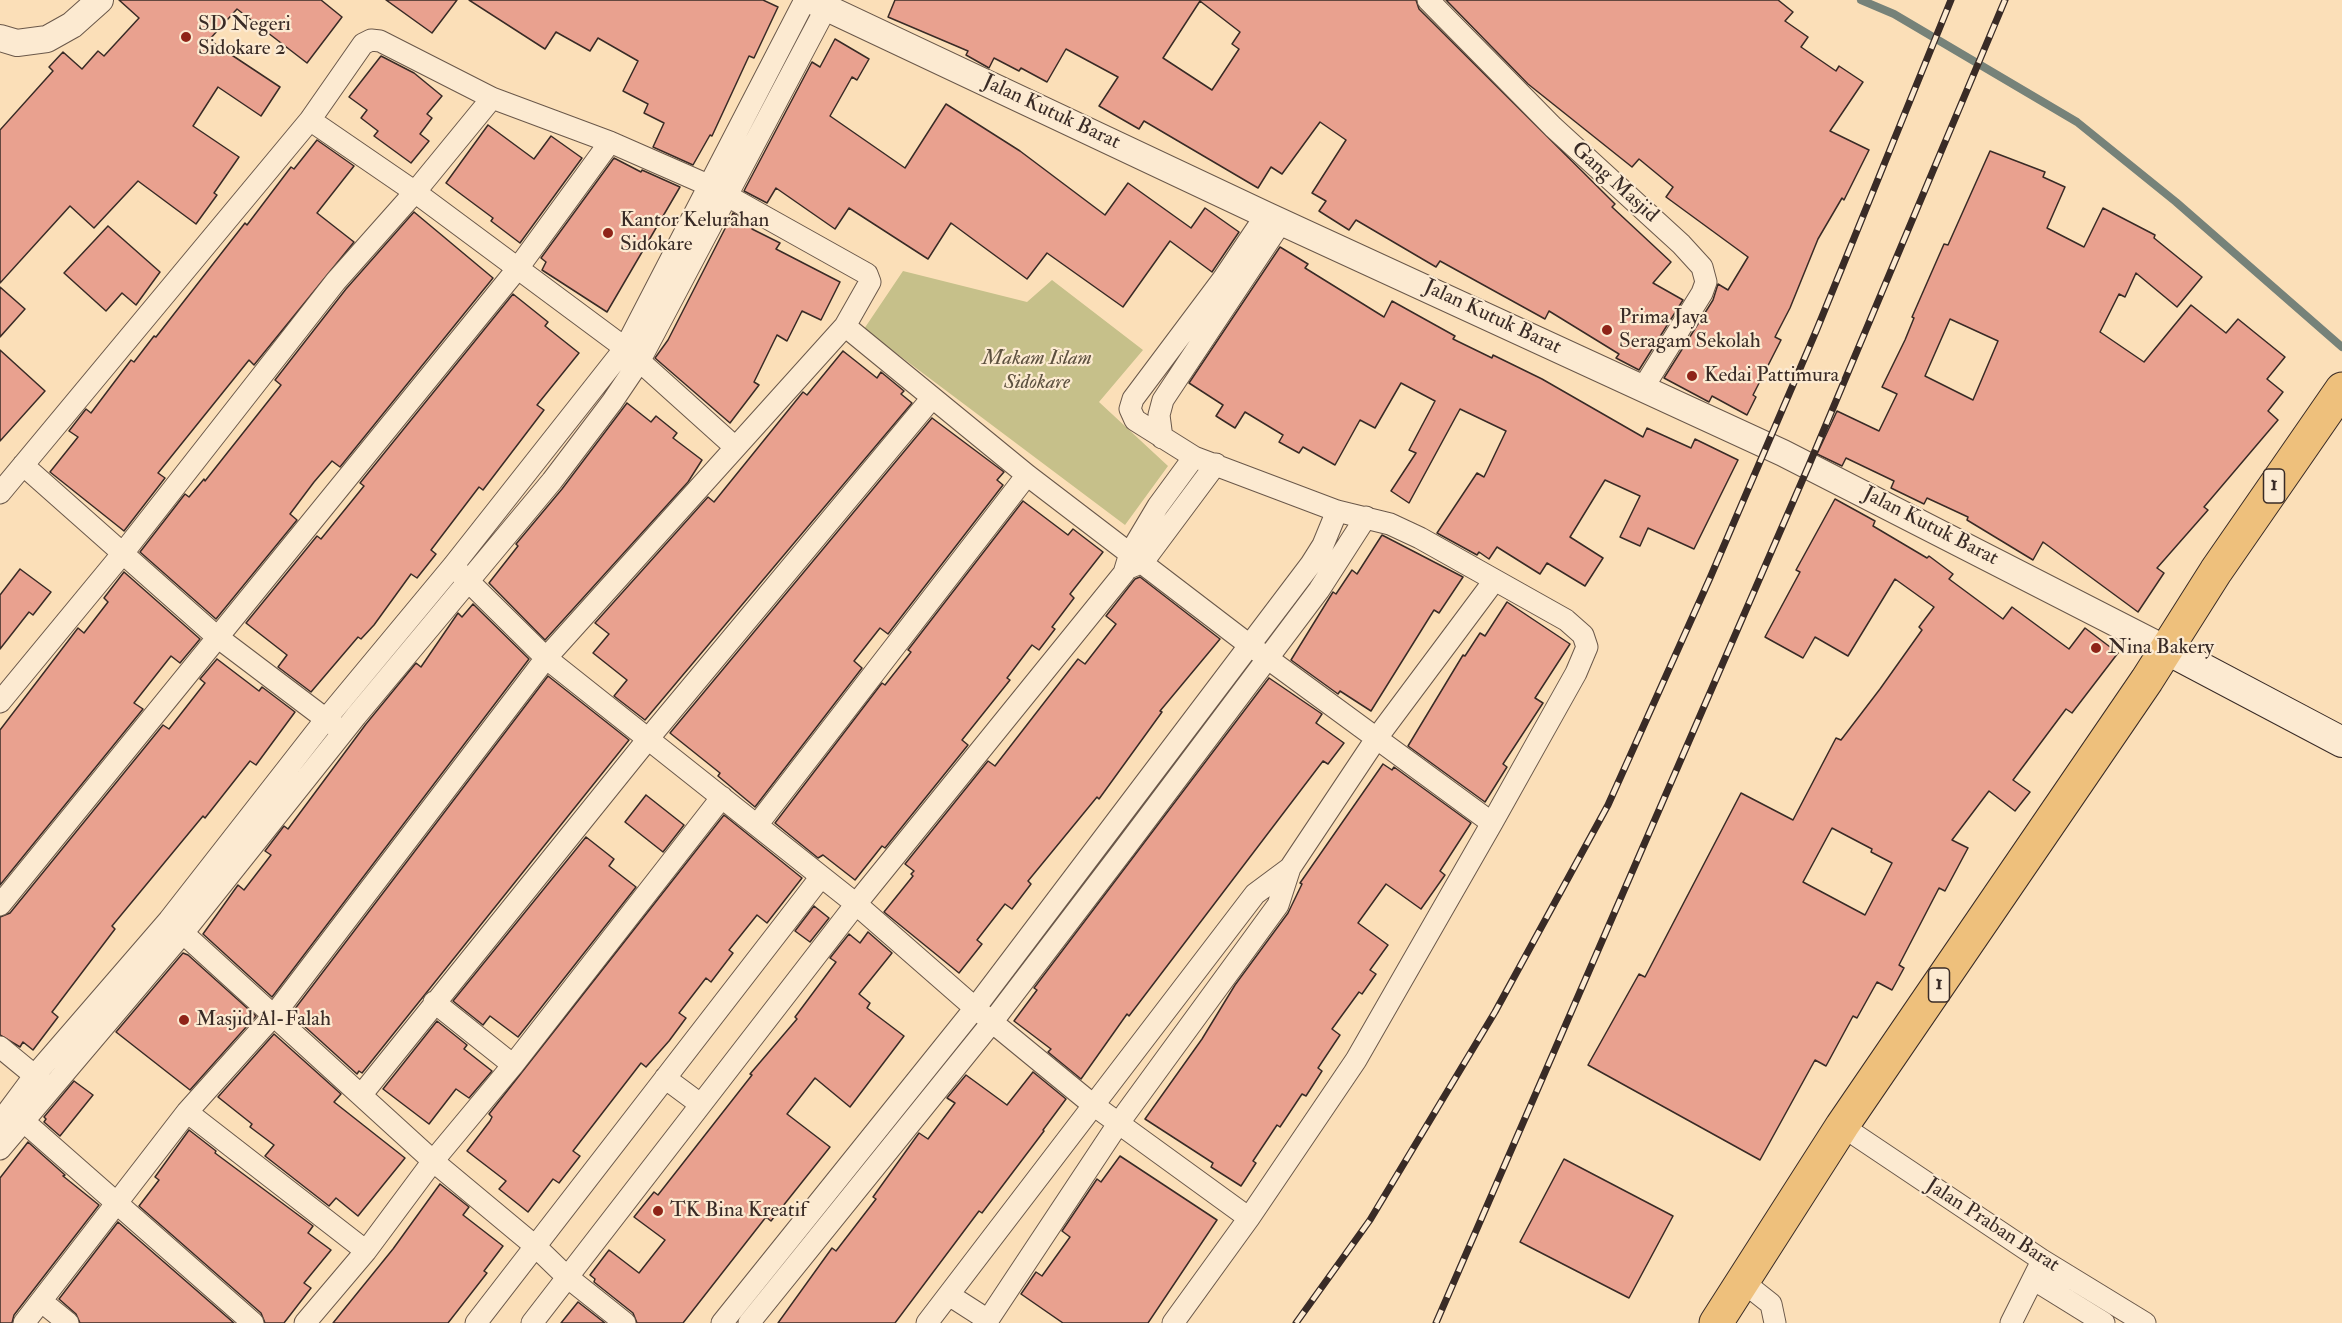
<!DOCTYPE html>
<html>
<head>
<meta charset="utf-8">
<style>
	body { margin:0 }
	canvas { display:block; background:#fbdfb8 }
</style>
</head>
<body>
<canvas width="2342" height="1323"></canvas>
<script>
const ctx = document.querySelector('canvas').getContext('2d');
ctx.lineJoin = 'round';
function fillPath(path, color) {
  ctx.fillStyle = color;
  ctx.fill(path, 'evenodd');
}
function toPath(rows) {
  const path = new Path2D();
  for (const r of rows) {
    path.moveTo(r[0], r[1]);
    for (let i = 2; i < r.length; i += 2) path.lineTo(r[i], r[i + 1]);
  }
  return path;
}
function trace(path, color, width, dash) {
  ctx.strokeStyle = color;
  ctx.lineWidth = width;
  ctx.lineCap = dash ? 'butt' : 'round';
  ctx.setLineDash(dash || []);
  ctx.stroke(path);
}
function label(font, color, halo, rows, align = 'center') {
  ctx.font = font + ' "IM FELL Double Pica",serif';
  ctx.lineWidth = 4.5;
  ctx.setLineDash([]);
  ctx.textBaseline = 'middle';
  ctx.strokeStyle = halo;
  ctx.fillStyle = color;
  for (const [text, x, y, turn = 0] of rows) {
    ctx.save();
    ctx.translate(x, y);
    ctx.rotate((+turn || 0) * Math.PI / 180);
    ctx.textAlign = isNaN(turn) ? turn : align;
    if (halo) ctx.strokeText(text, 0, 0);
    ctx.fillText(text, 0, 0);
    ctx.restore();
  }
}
fillPath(toPath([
	[903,271,1027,302,1052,280,1143,350,1099,402,1168,466,1125,525,864,329]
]), '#c6c08a');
trace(toPath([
	[1861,0,1894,14,2077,122,2176,202,2342,347]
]), '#768279', 8);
const building = toPath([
	[119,0,321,0,342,17,307,63,237,9,209,40,280,87,261,116,218,87,193,126,239,157,214,193,217,195,196,224,138,181,94,228,70,206,0,283,0,130,53,71,49,67,63,52,82,69,98,51,104,56,139,18,119,0],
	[386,0,457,0,432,33,386,0],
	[469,0,763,0,778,7,754,58,749,56,712,136,710,135,693,165,653,147,664,123,644,113,648,104,623,91,638,61,598,38,590,51,556,32,545,49,469,0],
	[895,0,1416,0,1419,9,1615,204,1612,207,1671,262,1653,283,1683,300,1639,370,1616,358,1619,354,1549,311,1545,319,1440,261,1436,267,1356,220,1349,230,1319,211,1326,201,1312,193,1346,140,1320,122,1282,174,1271,167,1258,188,1144,121,1139,129,1099,106,1118,77,1066,49,1047,82,1021,68,1019,71,994,58,989,68,966,55,968,51,888,17,895,0],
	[1200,1,1240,32,1232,44,1239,49,1212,90,1163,58,1200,1],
	[1446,0,1778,0,1793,12,1785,21,1808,37,1801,47,1836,71,1839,66,1863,82,1830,131,1869,150,1844,200,1842,198,1818,239,1790,308,1775,337,1781,340,1753,395,1756,397,1747,415,1712,396,1709,402,1664,378,1713,300,1718,284,1728,290,1748,257,1666,197,1673,187,1639,159,1632,167,1528,84,1446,0],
	[835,39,869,59,857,80,852,77,830,116,905,168,946,104,1020,151,1105,215,1128,183,1191,228,1205,208,1239,232,1212,272,1170,241,1123,307,1047,253,1027,279,951,223,928,259,849,208,835,229,776,188,767,203,744,191,746,187,812,62,820,67,835,39],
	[381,56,414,73,442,96,427,114,432,118,420,134,429,141,411,163,374,136,378,131,361,118,367,110,349,97,381,56],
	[488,125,534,159,551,136,582,158,520,243,491,221,493,218,446,183,488,125],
	[317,140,354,166,317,213,354,242,254,365,249,360,158,473,165,478,124,531,50,472,78,437,69,431,86,409,91,413,131,360,134,362,154,336,156,337,245,223,247,225,291,167,294,169,317,140],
	[1990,151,2045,172,2043,177,2065,187,2047,228,2084,247,2103,208,2155,235,2154,238,2202,277,2177,307,2136,273,2125,297,2119,294,2100,332,2144,362,2191,305,2226,333,2238,319,2285,357,2267,379,2283,392,2268,411,2278,420,2204,507,2208,510,2157,568,2164,573,2138,612,2043,542,2033,560,1967,520,1968,517,1927,498,1924,504,1891,488,1894,481,1846,458,1842,466,1817,454,1837,411,1879,431,1897,394,1882,387,1905,340,1914,318,1912,317,1944,244,1948,245,1990,151],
	[1950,319,1998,341,1973,400,1925,376,1950,319],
	[614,158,641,172,642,170,680,187,607,312,542,270,546,262,541,258,614,158],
	[414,212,493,278,340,467,332,461,314,482,290,514,297,520,216,619,140,552,185,494,189,497,204,479,205,481,281,385,275,380,346,289,414,212],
	[733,213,754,226,752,229,780,243,776,249,840,282,821,320,802,311,787,341,777,335,754,382,759,385,730,423,655,358,668,340,733,213],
	[108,226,160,272,136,305,122,293,106,311,64,273,108,226],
	[1280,247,1308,264,1305,268,1384,317,1392,301,1455,336,1453,339,1492,358,1493,355,1542,379,1643,437,1647,428,1691,448,1695,439,1738,460,1694,549,1648,528,1640,546,1620,537,1640,496,1605,480,1570,537,1603,558,1585,586,1547,563,1540,574,1497,547,1489,559,1479,552,1477,555,1437,533,1477,473,1484,477,1506,431,1460,409,1409,503,1391,491,1416,453,1409,450,1435,401,1401,383,1375,428,1360,420,1335,465,1303,447,1299,453,1279,442,1283,435,1245,412,1235,428,1216,416,1223,405,1189,383,1280,247],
	[0,287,25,309,0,337,0,287],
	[513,294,548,322,545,326,579,353,537,405,544,410,483,490,479,487,431,550,436,554,417,578,411,574,374,625,361,639,358,637,311,692,278,667,287,655,246,623,317,536,321,539,364,486,360,483,513,294],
	[0,350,45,391,0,441,0,350],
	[843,351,877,378,881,372,904,391,901,394,912,403,645,720,614,696,627,680,593,653,609,634,595,623,708,497,714,502,803,392,807,395,843,351],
	[627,403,651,422,656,416,677,433,673,438,702,460,688,482,545,640,489,583,518,546,516,544,562,489,627,403],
	[932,418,1004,472,997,480,1003,485,888,634,880,628,854,661,862,668,755,807,718,776,720,773,670,733,932,418],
	[1835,499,1875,521,1873,526,1927,558,1929,556,1953,574,1949,579,2003,619,2012,607,2069,649,2085,628,2118,653,2072,713,2066,709,2013,780,2030,792,2015,811,1989,791,1952,840,1968,848,1945,891,1939,888,1899,965,1904,968,1892,990,1877,982,1857,1018,1853,1016,1826,1066,1815,1060,1760,1160,1588,1065,1639,974,1645,977,1741,793,1793,820,1836,738,1841,740,1880,689,1922,630,1919,627,1934,607,1895,579,1848,656,1815,637,1803,658,1765,637,1800,572,1796,570,1835,499],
	[1832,828,1872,849,1871,852,1892,863,1865,915,1803,882,1832,828],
	[1023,501,1068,535,1073,529,1103,552,1070,594,1074,598,1052,627,1055,629,1039,650,1032,645,1007,678,1010,680,962,740,968,745,885,848,882,846,855,880,823,855,818,858,775,823,882,683,885,685,911,652,908,650,1023,501],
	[1382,535,1463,577,1439,613,1434,610,1371,711,1340,691,1338,694,1291,660,1333,592,1336,594,1352,570,1357,574,1382,535],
	[20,569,51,592,33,615,29,612,0,649,0,595,20,569],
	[124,572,200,639,180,663,171,656,134,703,143,709,0,885,0,730,78,628,84,633,108,602,104,598,124,572],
	[1140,577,1220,639,1160,711,1162,712,1099,799,1097,797,1028,881,1031,884,1012,909,1005,904,977,940,982,944,959,973,884,912,913,876,911,874,914,871,905,864,988,761,995,766,1078,659,1085,664,1116,624,1106,616,1135,579,1140,577],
	[1507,602,1570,644,1535,698,1543,703,1503,764,1507,767,1485,802,1408,746,1463,655,1465,656,1480,633,1485,636,1507,602],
	[473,604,529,659,272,997,203,934,238,885,244,890,271,855,265,851,284,826,288,829,366,724,416,663,421,667,458,613,462,617,473,604],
	[217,659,259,691,262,687,295,712,256,765,250,761,205,818,203,816,112,926,115,929,52,1012,58,1017,33,1050,23,1042,20,1047,0,1035,0,917,10,913,163,725,169,729,205,683,200,679,217,659],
	[548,676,629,740,362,1073,359,1071,357,1074,291,1014,548,676],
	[1269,678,1322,714,1316,723,1344,743,1328,764,1323,761,1129,1016,1127,1014,1081,1079,1048,1052,1051,1049,1014,1021,1037,990,1034,988,1269,678],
	[1383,764,1392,770,1394,767,1471,823,1440,871,1445,875,1421,909,1386,884,1358,923,1388,945,1370,970,1376,974,1362,994,1359,992,1332,1029,1340,1035,1318,1068,1322,1071,1306,1096,1302,1094,1280,1127,1277,1125,1253,1161,1256,1163,1241,1186,1211,1167,1213,1163,1145,1119,1202,1039,1235,985,1288,913,1302,884,1300,883,1383,764],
	[646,795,684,825,663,852,625,822,646,795],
	[724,815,802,878,767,923,757,915,729,950,733,953,711,982,706,978,679,1013,686,1018,669,1041,646,1067,641,1063,573,1151,580,1156,559,1183,553,1179,528,1212,499,1189,506,1181,467,1151,490,1121,492,1117,489,1114,724,815],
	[586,837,614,859,609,866,636,887,518,1037,490,1016,483,1025,453,1001,586,837],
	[814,906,829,918,810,942,795,931,814,906],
	[868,932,892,953,859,994,870,1003,867,1008,904,1036,850,1107,815,1078,787,1114,830,1147,771,1221,766,1217,683,1323,637,1323,633,1313,594,1282,595,1279,590,1275,609,1250,639,1273,665,1240,634,1217,654,1192,658,1195,752,1075,750,1074,797,1019,795,1017,836,962,830,958,849,934,860,943,868,932],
	[183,953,188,955,256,1016,190,1090,116,1032,183,953],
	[437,1021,467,1045,464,1049,492,1071,469,1098,456,1089,429,1124,383,1089,437,1021],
	[274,1034,341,1094,334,1102,405,1158,358,1216,336,1198,329,1206,265,1156,274,1145,250,1127,252,1124,218,1097,274,1034],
	[1033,1072,1066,1099,1043,1130,1044,1131,982,1213,979,1211,895,1323,778,1323,832,1248,836,1251,876,1199,873,1197,919,1133,928,1139,955,1103,947,1098,966,1075,1007,1105,1033,1072],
	[74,1081,93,1095,60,1136,44,1122,46,1119,44,1117,74,1081],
	[189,1130,216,1151,215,1153,313,1226,308,1233,331,1250,304,1283,311,1288,284,1323,265,1323,261,1313,139,1206,159,1180,155,1177,189,1130],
	[28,1142,65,1175,63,1176,99,1205,14,1315,12,1323,0,1323,0,1178,28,1142],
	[1120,1156,1217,1220,1148,1323,1063,1323,1021,1294,1036,1272,1042,1276,1070,1237,1062,1231,1097,1179,1101,1182,1120,1156],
	[1564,1159,1673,1216,1629,1298,1520,1242,1564,1159],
	[440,1184,469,1207,463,1215,503,1246,484,1271,487,1273,448,1323,333,1323,393,1249,440,1184],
	[118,1222,234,1323,80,1323,76,1314,59,1299,118,1222],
	[578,1302,605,1323,561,1323,578,1302]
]);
fillPath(building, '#e9a18f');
trace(building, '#392b26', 1.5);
const minor = toPath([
	[1428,0,1553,127,1681,244,1702,267,1706,282,1702,293,1643,388],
	[310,120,415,192,625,348,735,447],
	[1162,438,1159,415,1163,400,1282,221],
	[23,465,216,636,335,726],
	[0,493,310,120,363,44,371,40,380,41,492,98,610,142,708,185,867,274,870,282,845,326,1027,475,1248,644,1492,823],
	[1131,567,1143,562,1216,464],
	[460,573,546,658,856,904,975,1008,1092,1104,1249,1218],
	[0,702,123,553,336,281,415,192,492,98],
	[757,825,1027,475],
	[0,905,518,268,610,142],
	[173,924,433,1161,535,1246,566,1276,625,1323],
	[434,1002,513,1065],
	[0,1047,46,1085],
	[665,1078,700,1104],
	[362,1094,648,739,932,398],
	[13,1112,253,1323],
	[187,1112,366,1251],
	[0,1122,35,1075,169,920,326,719,453,566,625,348,805,0],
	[1842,1126,2042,1260,2145,1323],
	[0,1149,183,933,356,716,552,481,612,402,639,362,826,8],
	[2033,1279,2104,1323],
	[1742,1281,1771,1304,1775,1323],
	[949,1295,988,1320],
	[41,1301,68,1323],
	[24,1323,187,1112,274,1015,546,658,845,326],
	[305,1323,366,1251,433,1161,513,1065,722,797],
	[476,1323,820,878],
	[532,1323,856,904,1124,573,1130,553,1158,506,1194,457],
	[722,1323,975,1008,1311,564,1323,545,1337,511],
	[749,1323,993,1021,1125,848,1319,590,1366,517],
	[927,1323,1255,894,1290,868],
	[986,1323,1118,1124,1278,905,1290,868,1376,739,1494,581],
	[1173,1323,1249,1218,1356,1060,1492,823,1576,673,1587,647,1583,635,1566,620,1420,538,1390,524,1337,511,1194,457,1135,420,1130,409,1133,399,1223,279,1266,215],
	[2011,1323,2038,1269]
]);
const tertiary = toPath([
	[810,0,1266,215,1783,453,2166,649],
	[0,38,17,43,47,39,72,25,100,0]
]);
const secondary = toPath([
	[2166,649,2342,742]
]);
const trunk = toPath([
	[1716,1323,1842,1126,2147,680,2216,571,2342,389]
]);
trace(minor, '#6a584a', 23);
trace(tertiary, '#6a584a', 28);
trace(secondary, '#392b26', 32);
trace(trunk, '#392b26', 35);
trace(minor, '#fcead1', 21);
trace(tertiary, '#fcead1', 26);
trace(secondary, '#fcead1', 30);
trace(trunk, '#eec07c', 33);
const rail = toPath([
	[1296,1323,1370,1220,1495,1012,1608,805,1710,578,1817,329,1951,0],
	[1436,1323,1809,465,2005,0]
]);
trace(rail, '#392b26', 7);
trace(rail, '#fcead1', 4.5, [14]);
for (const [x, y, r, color] of [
	[186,37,6,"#8f2418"],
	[608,233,6,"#8f2418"],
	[1607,330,6,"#8f2418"],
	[1692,376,6,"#8f2418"],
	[2096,648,6,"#8f2418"],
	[184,1020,6,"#8f2418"],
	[658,1211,6,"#8f2418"]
]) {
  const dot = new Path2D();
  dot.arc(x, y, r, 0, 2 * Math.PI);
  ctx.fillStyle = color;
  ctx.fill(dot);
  trace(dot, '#fcead1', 2);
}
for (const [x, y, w] of [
	[2274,486,21],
	[1939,985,21]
]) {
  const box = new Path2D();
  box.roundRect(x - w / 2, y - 17, w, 34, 4.5);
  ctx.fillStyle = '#fcead1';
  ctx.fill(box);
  trace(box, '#392b26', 1.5);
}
label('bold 20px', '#392b26', null, [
	["1",2274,486],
	["1",1939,985]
]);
label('21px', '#392b26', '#fcead1', [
	["SD Negeri",198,25],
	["Sidokare 2",198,49],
	["Kantor Kelurahan",620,221],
	["Sidokare",620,245],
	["Prima Jaya",1619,318],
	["Seragam Sekolah",1619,342],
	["Kedai Pattimura",1704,376],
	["Nina Bakery",2108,648],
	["Masjid Al-Falah",196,1020],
	["TK Bina Kreatif",670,1211]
], 'left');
label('21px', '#392b26', '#fcead1', [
	["Jalan Kutuk Barat",1051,113,25],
	["Gang Masjid",1614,183,42],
	["Jalan Kutuk Barat",1492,318,25],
	["Jalan Kutuk Barat",1930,527,27],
	["Jalan Praban Barat",1992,1226,33]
]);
label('italic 21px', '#5c503f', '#fcead1', [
	["Makam Islam",1037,359],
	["Sidokare",1037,383]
]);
</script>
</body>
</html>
